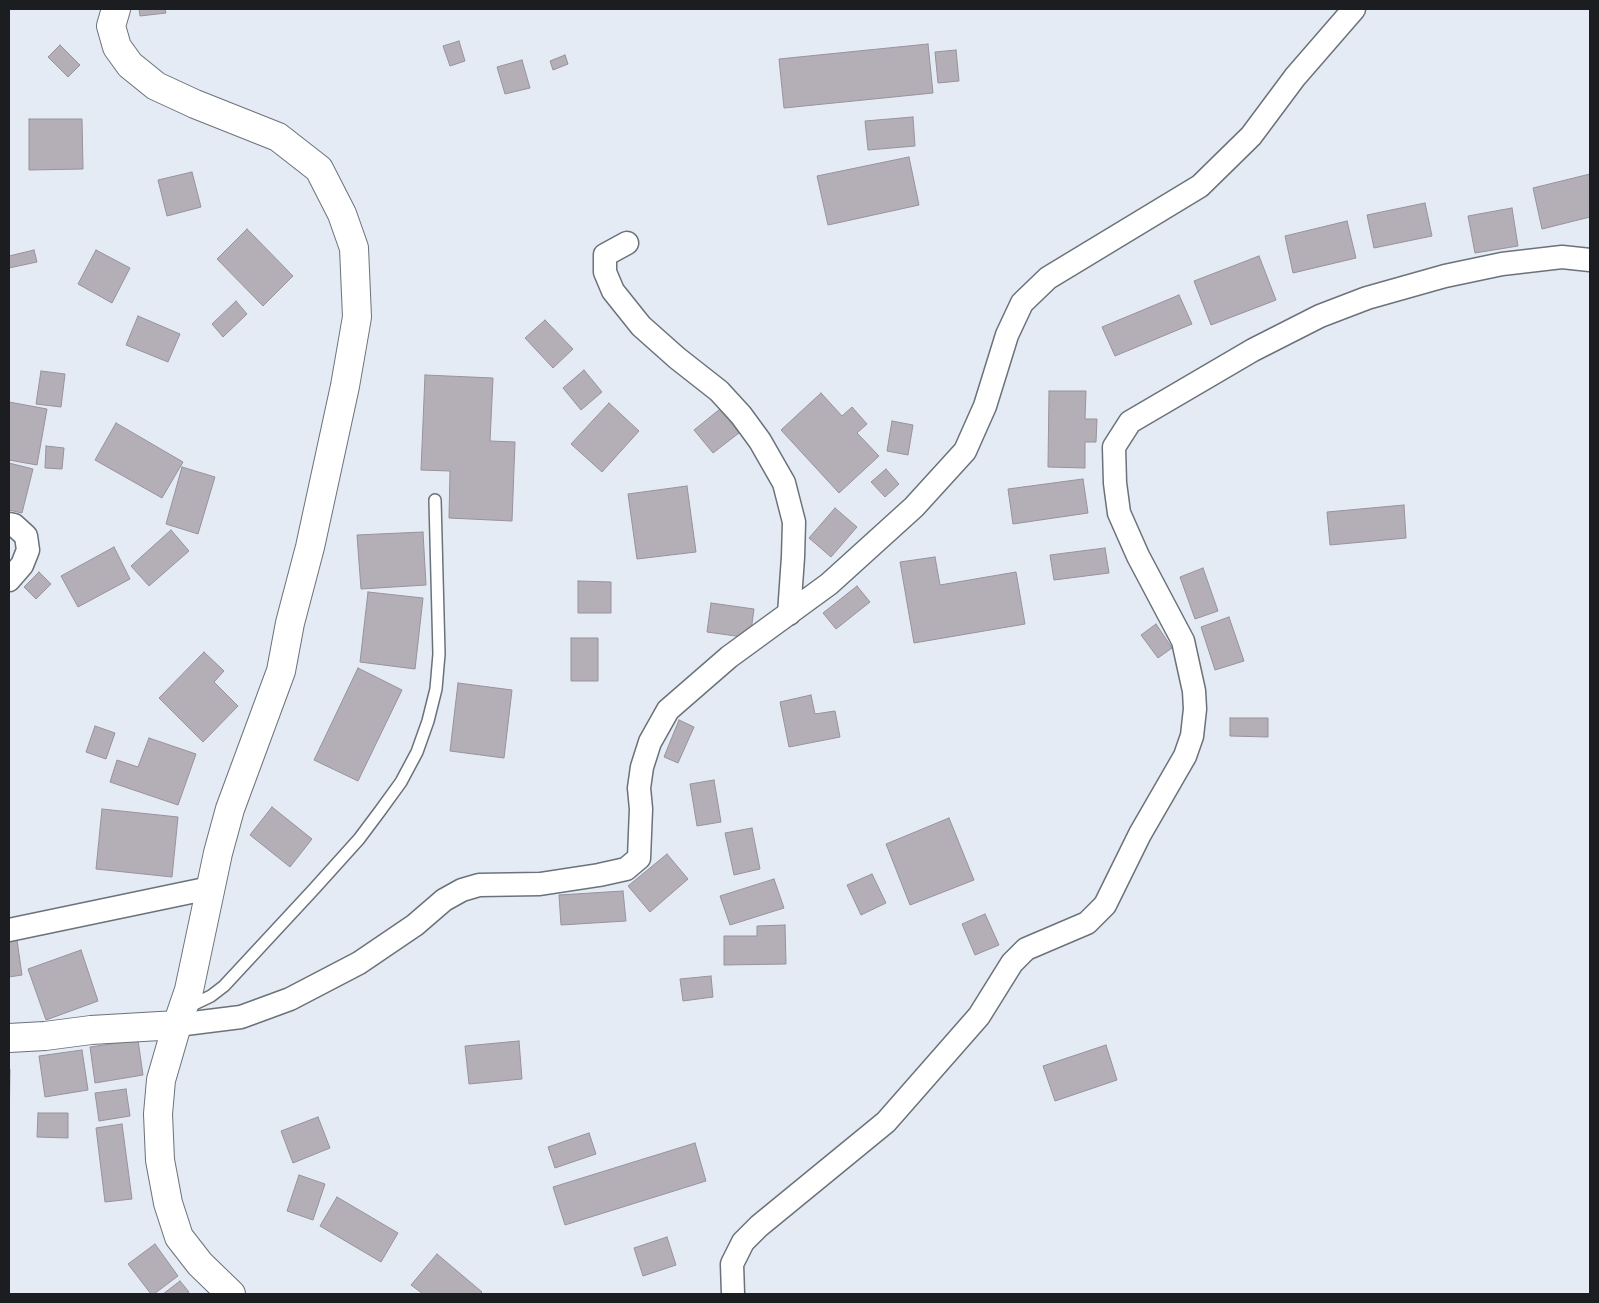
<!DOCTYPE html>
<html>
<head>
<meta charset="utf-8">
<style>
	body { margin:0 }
	#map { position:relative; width:1599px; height:1303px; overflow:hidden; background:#e4ebf4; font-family:Jost,sans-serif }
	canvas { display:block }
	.frame { position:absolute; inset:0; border:10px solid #1b1d20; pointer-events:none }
</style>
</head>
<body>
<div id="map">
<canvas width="1599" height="1303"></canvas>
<div class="frame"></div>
</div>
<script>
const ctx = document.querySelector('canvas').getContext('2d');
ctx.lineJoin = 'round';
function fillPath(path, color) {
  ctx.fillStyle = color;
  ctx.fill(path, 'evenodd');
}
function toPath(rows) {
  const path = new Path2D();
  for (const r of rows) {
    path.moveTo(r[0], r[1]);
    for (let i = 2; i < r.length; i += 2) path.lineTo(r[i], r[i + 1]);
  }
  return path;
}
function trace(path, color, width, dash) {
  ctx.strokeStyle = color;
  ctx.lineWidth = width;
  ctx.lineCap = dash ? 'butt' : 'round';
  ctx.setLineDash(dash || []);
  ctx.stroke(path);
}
const building = toPath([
	[139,9,165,9,166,13,140,16,139,9],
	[459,41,465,61,450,66,443,46,459,41],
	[928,44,933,93,784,108,779,59,928,44],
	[60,45,80,65,68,77,48,57,60,45],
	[956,50,959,81,938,83,935,52,956,50],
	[565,55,568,64,553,70,550,61,565,55],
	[522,60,530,88,505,94,497,67,522,60],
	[913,117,915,146,868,150,865,121,913,117],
	[29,119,82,119,83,169,29,170,29,119],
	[909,157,919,205,828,225,817,176,909,157],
	[192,172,201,207,167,216,158,180,192,172],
	[1590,174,1590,217,1542,229,1533,188,1590,174],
	[1425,203,1432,236,1374,248,1367,215,1425,203],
	[1512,208,1518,246,1475,253,1468,216,1512,208],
	[1347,221,1356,258,1293,273,1285,236,1347,221],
	[247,229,293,276,263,306,217,259,247,229],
	[34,250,37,262,9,268,9,256,34,250],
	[96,250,130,268,112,303,78,284,96,250],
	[1259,256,1276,300,1211,325,1194,281,1259,256],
	[1179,295,1192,324,1115,356,1102,327,1179,295],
	[236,301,247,314,223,337,212,324,236,301],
	[138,316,180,334,168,362,126,345,138,316],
	[545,320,573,349,553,368,525,338,545,320],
	[584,370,602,392,581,410,563,388,584,370],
	[41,371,65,374,61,407,36,404,41,371],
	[425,375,493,378,490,441,515,442,512,521,449,518,450,471,421,470,425,375],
	[1049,391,1086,391,1085,419,1097,419,1096,442,1085,442,1085,468,1048,467,1049,391],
	[821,393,842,416,852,407,867,424,857,433,879,456,839,493,781,430,821,393],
	[9,402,47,409,37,465,9,460,9,402],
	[609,403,639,431,602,472,571,444,609,403],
	[720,409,739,433,713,453,694,430,720,409],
	[892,421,913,425,908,455,887,451,892,421],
	[116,423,183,462,162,498,95,460,116,423],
	[46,446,64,448,62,469,45,468,46,446],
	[9,463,33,469,22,513,9,510,9,463],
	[182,467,215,477,198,534,166,524,182,467],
	[886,469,899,484,885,497,871,482,886,469],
	[1083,479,1088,513,1013,524,1008,489,1083,479],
	[687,486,696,552,637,559,628,494,687,486],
	[1404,505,1406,538,1330,545,1327,512,1404,505],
	[835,508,857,527,831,557,809,538,835,508],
	[171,530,189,551,149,586,131,566,171,530],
	[423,532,426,585,361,589,357,535,423,532],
	[114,547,130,579,78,607,61,576,114,547],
	[1105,548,1109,573,1054,580,1050,555,1105,548],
	[935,557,940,585,1016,572,1025,624,914,643,900,562,935,557],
	[1203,568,1218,611,1195,619,1180,577,1203,568],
	[39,572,51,584,36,599,24,587,39,572],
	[578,581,611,582,611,613,578,613,578,581],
	[857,586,870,602,836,629,823,613,857,586],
	[368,592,423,598,415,669,360,662,368,592],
	[711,603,754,609,750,638,707,632,711,603],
	[1229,617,1244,661,1215,670,1201,627,1229,617],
	[1156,624,1172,648,1158,658,1141,635,1156,624],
	[571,638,598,638,598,681,571,681,571,638],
	[204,652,224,671,214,682,238,706,203,742,159,698,204,652],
	[358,668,402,690,358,781,314,760,358,668],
	[458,683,512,690,504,758,450,751,458,683],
	[811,695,815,714,835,711,840,737,789,747,780,702,811,695],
	[1230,718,1268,718,1268,737,1230,736,1230,718],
	[679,720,694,727,678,763,664,757,679,720],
	[95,726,115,733,106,759,86,752,95,726],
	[149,738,196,754,178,805,110,782,117,760,138,767,149,738],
	[714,780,721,822,697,826,690,784,714,780],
	[272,807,312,839,290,867,250,835,272,807],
	[102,809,178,817,172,877,96,869,102,809],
	[949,818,974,880,910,905,886,844,949,818],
	[752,828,760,869,734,875,725,833,752,828],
	[667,854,688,879,650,912,628,886,667,854],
	[872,874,886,903,861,915,847,885,872,874],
	[774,879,784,908,730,925,720,896,774,879],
	[623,891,626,921,561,925,559,895,623,891],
	[985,914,999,945,975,955,962,924,985,914],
	[785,925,786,964,724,965,724,936,757,936,757,926,785,925],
	[17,940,22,975,9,977,9,941,17,940],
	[81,950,98,1001,46,1020,28,969,81,950],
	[711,976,713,997,683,1001,680,979,711,976],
	[138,1040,143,1075,95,1083,90,1047,138,1040],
	[519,1041,522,1079,469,1084,465,1046,519,1041],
	[1106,1045,1117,1080,1055,1101,1043,1066,1106,1045],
	[82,1050,88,1090,45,1097,39,1056,82,1050],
	[9,1068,10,1069,9,1132,9,1068],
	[126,1089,130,1116,99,1121,95,1093,126,1089],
	[38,1113,68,1113,68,1138,37,1137,38,1113],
	[318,1117,330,1148,293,1163,281,1131,318,1117],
	[122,1124,132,1199,105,1202,96,1128,122,1124],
	[589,1133,596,1154,555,1168,548,1147,589,1133],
	[695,1143,706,1181,565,1225,553,1187,695,1143],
	[299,1175,325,1184,313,1220,287,1211,299,1175],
	[337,1197,398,1233,381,1262,320,1226,337,1197],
	[667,1237,676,1265,643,1276,634,1248,667,1237],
	[155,1244,178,1276,154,1294,151,1294,128,1264,155,1244],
	[437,1254,482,1292,480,1294,423,1294,411,1285,437,1254],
	[180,1281,189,1292,186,1294,163,1294,180,1281]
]);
fillPath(building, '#b4aeb7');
trace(building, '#97929b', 1);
const service = toPath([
	[186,1008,211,996,224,986,314,889,359,839,380,811,401,782,417,752,428,721,436,689,439,654,435,500]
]);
const minor = toPath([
	[627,243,605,255,605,272,613,291,641,326,677,358,719,391,741,415,760,441,784,483,794,522,793,557,789,614],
	[9,524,14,525,26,536,28,550,22,565,9,580],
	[9,930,210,888],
	[177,1025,241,1017,290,999,359,963,415,925,444,900,462,890,479,885,540,884,599,875,626,869,639,858,641,809,639,788,642,767,650,742,668,710,729,657,829,584,914,507,965,451,985,406,1007,335,1022,303,1048,278,1200,186,1251,136,1295,77,1354,9],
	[733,1294,732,1264,743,1242,759,1226,886,1122,979,1016,1012,963,1026,949,1087,923,1105,905,1140,834,1185,756,1192,736,1195,709,1194,691,1183,641,1138,556,1119,513,1115,483,1114,447,1130,422,1253,350,1320,316,1367,298,1445,276,1502,264,1562,257,1590,260]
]);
const tertiary = toPath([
	[116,9,111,26,117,47,130,65,156,86,195,104,278,137,319,169,342,214,354,248,357,317,345,386,310,547,290,623,281,671,230,809,218,853,189,990,177,1025],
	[9,1038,45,1036,91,1030,177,1025,161,1080,158,1114,160,1160,168,1203,179,1237,200,1264,231,1294]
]);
trace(service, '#6b7279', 14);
trace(minor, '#6b7279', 25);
trace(tertiary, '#6b7279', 30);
trace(service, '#fff', 11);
trace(minor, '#fff', 22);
trace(tertiary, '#fff', 28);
</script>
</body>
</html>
